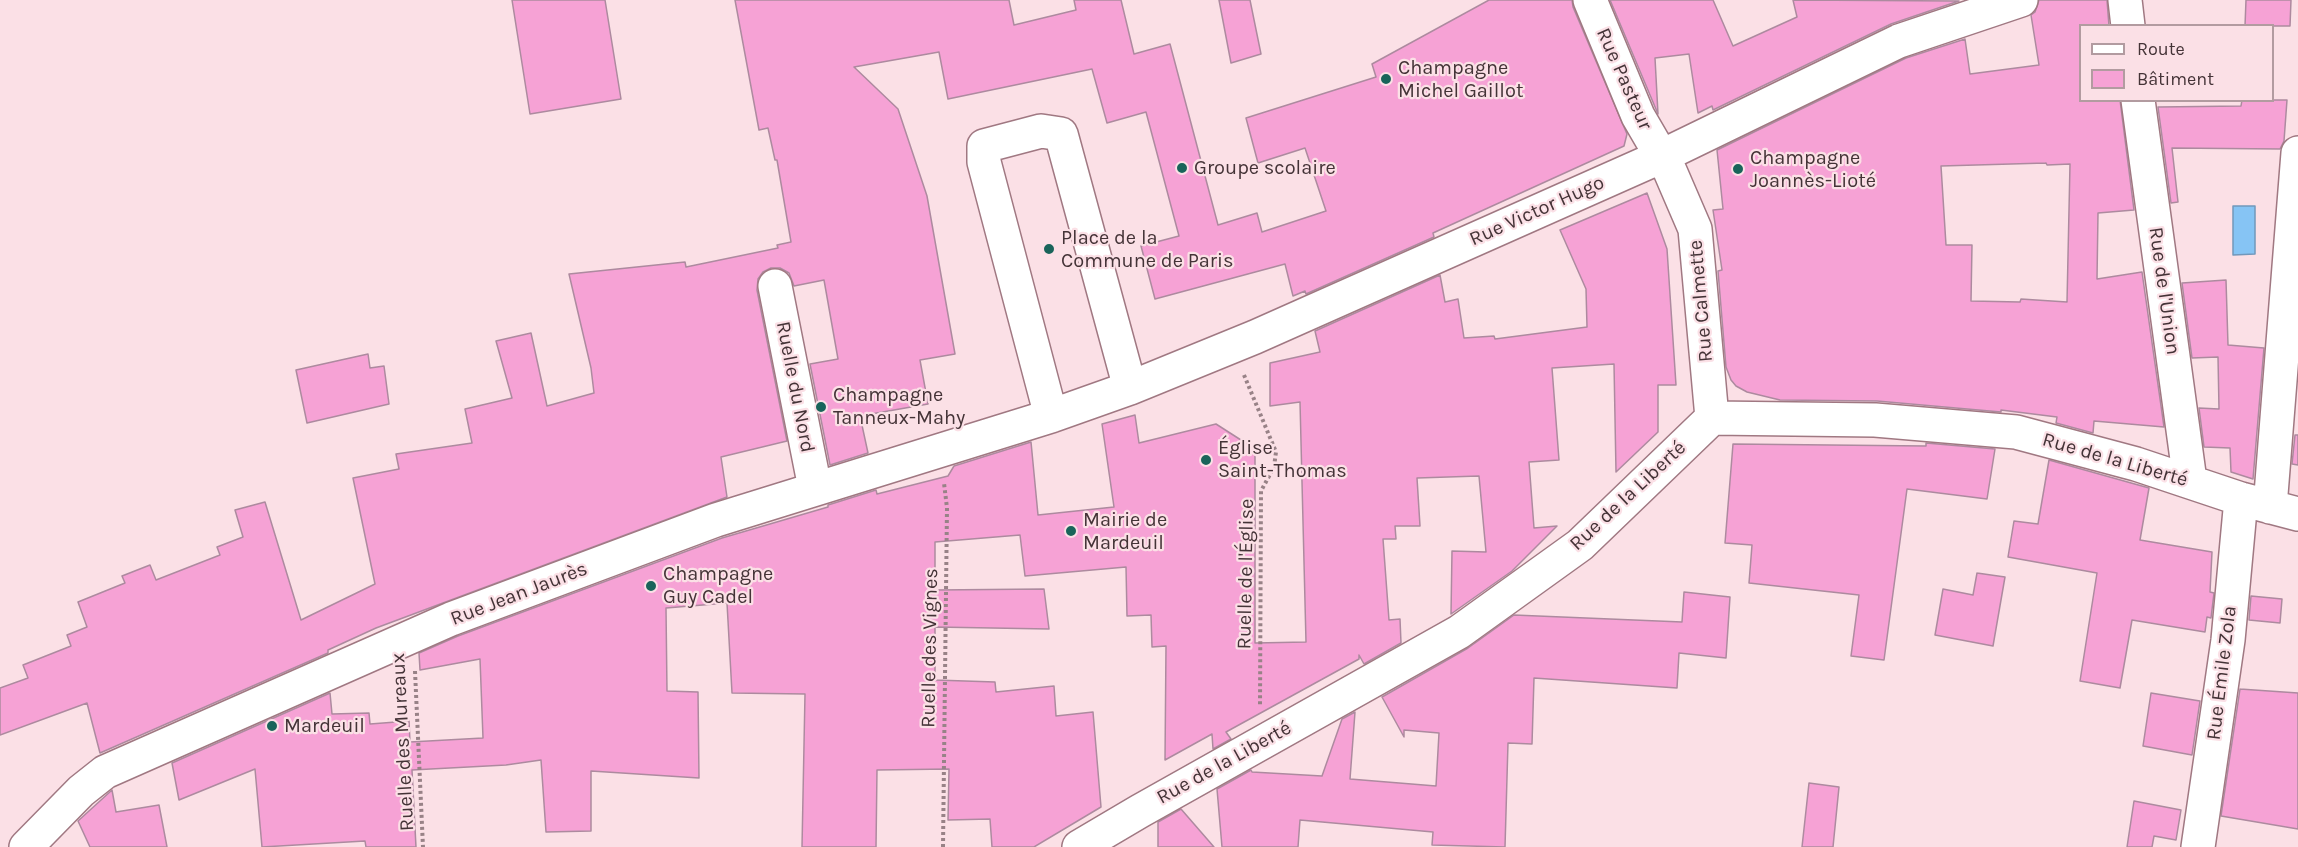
<!DOCTYPE html>
<html>
<head>
<meta charset="utf-8">
<style>
	body { margin:0 }
	#map { position:relative; width:2298px; height:847px; overflow:hidden; background:#fbe0e6; font-family:Karla,sans-serif }
	canvas { display:block }
	.legend { position:absolute; left:2079px; top:24px; width:195px; height:78px; box-sizing:border-box; background:#fbe0e6; border:2px solid #b29ba0; margin:0; padding:8px 10px; list-style:none; font-size:18px; color:#443337 }
	.legend li { display:flex; align-items:center; gap:12px; height:30px }
	.legend b { width:30px; border:2px solid #b29ba0 }
</style>
</head>
<body>
<div id="map">
<canvas width="2298" height="847"></canvas>
<ul class="legend">
<li><b style="height:8px;background:#fff"></b>Route</li>
<li><b style="height:16px;background:#f6a2d5"></b>Bâtiment</li>
</ul>
</div>
<script>
const ctx = document.querySelector('canvas').getContext('2d');
ctx.lineJoin = 'round';
function fillPath(path, color) {
  ctx.fillStyle = color;
  ctx.fill(path, 'evenodd');
}
function toPath(rows) {
  const path = new Path2D();
  for (const r of rows) {
    path.moveTo(r[0], r[1]);
    for (let i = 2; i < r.length; i += 2) path.lineTo(r[i], r[i + 1]);
  }
  return path;
}
function trace(path, color, width, dash) {
  ctx.strokeStyle = color;
  ctx.lineWidth = width;
  ctx.lineCap = dash ? 'butt' : 'round';
  ctx.setLineDash(dash || []);
  ctx.stroke(path);
}
function label(font, color, halo, rows, align = 'center') {
  ctx.font = font + ' Karla,sans-serif';
  ctx.lineWidth = 4.5;
  ctx.setLineDash([]);
  ctx.textBaseline = 'middle';
  ctx.strokeStyle = halo;
  ctx.fillStyle = color;
  for (const [text, x, y, turn = 0] of rows) {
    ctx.save();
    ctx.translate(x, y);
    ctx.rotate((+turn || 0) * Math.PI / 180);
    ctx.textAlign = isNaN(turn) ? turn : align;
    if (halo) ctx.strokeText(text, 0, 0);
    ctx.fillText(text, 0, 0);
    ctx.restore();
  }
}
const water = toPath([
	[2233,206,2255,206,2255,254,2233,255,2233,206]
]);
fillPath(water, '#86c4f4');
trace(water, '#7298bb', 1.5);
const building = toPath([
	[512,0,605,0,621,99,530,114,512,0],
	[735,0,1009,0,1014,25,1076,10,1074,0,1121,0,1134,54,1170,44,1218,225,1257,213,1262,232,1326,211,1305,148,1258,163,1246,118,1376,77,1372,64,1489,0,1572,0,1573,7,1627,134,1624,146,1433,233,1434,237,1306,294,1305,291,1293,296,1285,264,1155,299,1141,246,1179,236,1146,112,1107,123,1092,69,948,99,939,52,854,67,898,109,927,196,955,354,920,360,928,404,860,416,868,453,830,465,810,364,838,359,824,280,794,286,789,273,780,268,771,268,763,272,758,279,757,290,787,441,721,457,727,497,376,628,328,650,328,653,100,753,87,703,0,735,0,688,28,678,23,665,71,646,67,635,87,627,78,602,125,583,122,576,150,565,156,580,220,555,217,547,243,537,235,510,265,502,301,620,375,584,353,478,399,469,396,454,472,443,465,409,512,398,496,341,531,333,547,406,594,393,591,368,569,274,685,262,686,267,778,248,777,245,791,242,777,160,775,160,768,128,759,130,735,0],
	[1219,0,1250,0,1261,54,1231,63,1219,0],
	[1610,0,1713,0,1733,46,1797,17,1793,0,1959,1,1891,24,1713,110,1712,106,1698,113,1689,54,1655,58,1658,114,1610,0],
	[2039,0,2107,0,2109,26,2080,26,2080,100,2120,100,2134,210,2098,213,2097,279,2142,272,2164,427,2094,421,2093,433,2056,423,2057,417,2001,410,2001,412,1877,401,1780,400,1747,392,1736,386,1731,380,1726,367,1718,271,1722,270,1713,210,1723,209,1717,150,1906,58,1965,39,1970,74,2039,65,2031,15,2035,12,2039,0],
	[2046,163,2047,165,2070,164,2067,302,2021,299,2020,302,1971,301,1972,245,1946,245,1941,166,2046,163],
	[2246,0,2291,0,2290,26,2245,26,2246,0],
	[2242,100,2287,100,2284,141,2280,149,2172,148,2178,202,2171,203,2158,107,2241,106,2242,100],
	[1647,193,1667,249,1676,385,1658,385,1658,432,1616,472,1614,364,1552,368,1559,460,1529,462,1534,528,1557,526,1512,571,1451,614,1452,551,1486,552,1479,476,1417,478,1420,526,1395,526,1396,539,1383,539,1389,620,1400,619,1401,643,1364,664,1359,655,1359,659,1226,732,1231,739,1213,749,1212,734,1165,760,1166,646,1152,647,1151,615,1127,616,1126,567,1025,576,1020,535,935,542,935,590,1044,589,1049,629,935,627,935,680,995,682,996,692,1054,686,1056,716,1093,712,1101,807,1034,847,992,847,990,819,948,820,949,769,877,770,876,847,802,847,805,694,732,693,727,603,666,608,667,691,698,692,699,778,591,771,591,831,546,832,541,760,506,765,412,770,416,847,366,847,365,841,262,847,255,769,179,800,172,763,330,693,332,714,369,713,370,724,409,721,410,742,483,738,480,659,420,670,419,653,458,636,722,538,828,507,828,505,876,490,877,494,948,476,954,466,1031,442,1038,515,1114,507,1102,424,1135,415,1139,443,1216,424,1255,449,1255,643,1306,642,1300,402,1270,406,1270,363,1320,352,1315,331,1440,275,1445,302,1458,299,1464,338,1494,336,1495,339,1587,327,1586,289,1560,230,1647,193],
	[2226,280,2228,345,2264,348,2253,479,2231,472,2230,448,2204,447,2199,408,2219,409,2218,357,2192,358,2182,283,2226,280],
	[368,354,370,368,384,366,389,404,307,423,296,370,368,354],
	[2295,435,2298,435,2298,465,2292,464,2295,435],
	[1926,443,1995,449,1987,499,1907,489,1884,660,1851,656,1859,595,1749,583,1752,545,1725,543,1733,444,1926,446,1926,443],
	[2049,460,2149,488,2140,540,2212,552,2210,592,2214,593,2211,618,2207,617,2205,632,2132,620,2120,688,2080,681,2097,573,2008,557,2014,521,2038,524,2049,460],
	[1977,573,2005,577,1993,646,1935,635,1943,589,1973,595,1977,573],
	[1684,592,1730,597,1726,658,1679,653,1677,688,1534,678,1532,744,1508,743,1505,847,1432,845,1433,832,1300,820,1298,847,1222,847,1217,789,1251,770,1252,772,1322,776,1342,719,1355,712,1350,779,1436,786,1439,733,1404,730,1404,737,1382,697,1468,648,1514,615,1682,622,1684,592],
	[2251,596,2282,599,2280,623,2249,620,2251,596],
	[2240,689,2298,693,2298,829,2221,816,2240,689],
	[2151,693,2200,701,2192,755,2143,746,2151,693],
	[1809,783,1839,787,1833,847,1802,847,1809,783],
	[112,790,116,812,159,805,167,847,90,847,78,821,112,790],
	[2134,801,2181,810,2176,840,2154,836,2152,847,2127,847,2134,801],
	[1181,809,1214,847,1158,847,1158,822,1181,809]
]);
fillPath(building, '#f6a2d5');
trace(building, '#ad8a9f', 1.5);
const minor = toPath([
	[1590,0,1638,116,1670,171,1695,229,1712,418],
	[2125,0,2128,26],
	[2138,100,2190,481],
	[775,286,815,488],
	[1051,416,984,162,984,146,1041,131,1061,134,1130,388],
	[2270,507,2298,153],
	[26,847,81,791,105,772,451,619,716,520,1051,416,1130,388,1255,337,1660,157,1899,41,2021,0],
	[1079,847,1140,811,1459,632,1580,545,1712,418,1875,420,2016,432,2136,464,2241,499,2298,514],
	[2198,847,2228,640,2241,499]
]);
trace(minor, '#a07882', 36);
trace(toPath([
	[1244,375,1276,452,1274,467,1261,491,1260,706],
	[415,671,423,847],
	[943,847,947,508,944,483]
]), '#988287', 4, [3, 3]);
trace(minor, '#fff', 33);
for (const [x, y, r, color] of [
	[1386,79,6,"#19645a"],
	[1182,168,6,"#19645a"],
	[1738,169,6,"#19645a"],
	[1049,249,6,"#19645a"],
	[821,407,6,"#19645a"],
	[1206,460,6,"#19645a"],
	[1071,531,6,"#19645a"],
	[651,586,6,"#19645a"],
	[272,726,6,"#19645a"]
]) {
  const dot = new Path2D();
  dot.arc(x, y, r, 0, 2 * Math.PI);
  ctx.fillStyle = color;
  ctx.fill(dot);
  trace(dot, '#fbe0e6', 2);
}
label('20px', '#443337', '#fbe0e6', [
	["Champagne",1398,68],
	["Michel Gaillot",1398,91],
	["Champagne",1750,158],
	["Joannès-Lioté",1750,181],
	["Groupe scolaire",1194,168],
	["Place de la",1061,238],
	["Commune de Paris",1061,261],
	["Champagne",833,395],
	["Tanneux-Mahy",833,418],
	["Église",1218,448],
	["Saint-Thomas",1218,471],
	["Mairie de",1083,520],
	["Mardeuil",1083,543],
	["Champagne",663,574],
	["Guy Cadel",663,597],
	["Mardeuil",284,726]
], 'left');
label('20px', '#443337', '#fbe0e6', [
	["Rue Pasteur",1624,79,66],
	["Rue Victor Hugo",1537,211,-24],
	["Rue de l'Union",2164,291,82],
	["Rue Calmette",1701,301,-95],
	["Ruelle du Nord",795,387,79],
	["Rue de la Liberté",2115,460,16],
	["Rue de la Liberté",1628,496,-43],
	["Ruelle de l'Église",1246,574,-89],
	["Rue Jean Jaurès",519,594,-21],
	["Ruelle des Vignes",930,648,-89],
	["Rue Émile Zola",2222,673,-83],
	["Ruelle des Mureaux",403,742,-93],
	["Rue de la Liberté",1224,763,-29]
]);
</script>
</body>
</html>
